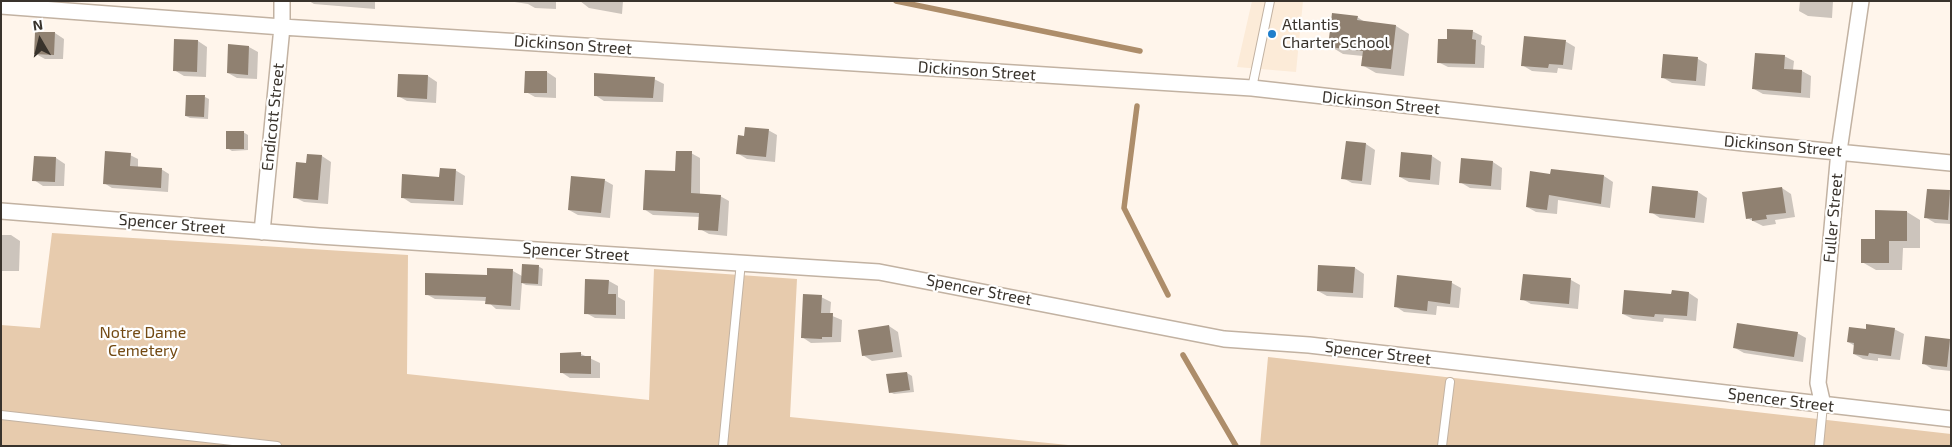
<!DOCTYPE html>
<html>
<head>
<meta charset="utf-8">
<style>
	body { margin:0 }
	#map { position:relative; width:1952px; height:447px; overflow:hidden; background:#fff5eb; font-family:"Exo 2",sans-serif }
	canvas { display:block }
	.frame { position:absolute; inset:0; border:2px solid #39332c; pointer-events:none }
	.north { position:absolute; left:15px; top:15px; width:50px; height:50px; -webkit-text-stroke:4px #fff; paint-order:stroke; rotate:352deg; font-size:14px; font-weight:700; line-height:20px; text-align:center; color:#39332c }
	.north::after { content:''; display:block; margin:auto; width:18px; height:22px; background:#39332c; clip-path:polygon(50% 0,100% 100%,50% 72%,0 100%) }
</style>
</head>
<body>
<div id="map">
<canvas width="1952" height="447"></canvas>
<div class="frame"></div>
<div class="north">N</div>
</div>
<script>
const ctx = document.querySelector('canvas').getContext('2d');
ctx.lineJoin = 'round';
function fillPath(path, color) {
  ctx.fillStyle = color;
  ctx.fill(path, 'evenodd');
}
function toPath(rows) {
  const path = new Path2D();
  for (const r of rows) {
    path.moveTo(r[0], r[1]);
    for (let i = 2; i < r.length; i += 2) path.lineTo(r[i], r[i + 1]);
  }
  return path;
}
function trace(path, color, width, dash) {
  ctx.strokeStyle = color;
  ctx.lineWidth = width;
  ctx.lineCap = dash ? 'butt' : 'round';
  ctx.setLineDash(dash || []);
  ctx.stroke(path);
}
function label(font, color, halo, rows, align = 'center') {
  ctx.font = font + ' "Exo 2",sans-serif';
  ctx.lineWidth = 4.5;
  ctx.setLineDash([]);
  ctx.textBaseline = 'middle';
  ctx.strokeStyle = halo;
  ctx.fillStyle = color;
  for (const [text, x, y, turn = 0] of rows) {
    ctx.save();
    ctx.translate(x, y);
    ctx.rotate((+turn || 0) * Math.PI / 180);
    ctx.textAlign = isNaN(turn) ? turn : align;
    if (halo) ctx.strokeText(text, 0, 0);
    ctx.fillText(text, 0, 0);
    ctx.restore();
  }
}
fillPath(toPath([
	[1252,1,1303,1,1296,72,1237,67]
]), '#fcebd8');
fillPath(toPath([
	[52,233,408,255,407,374,649,400,654,269,797,279,790,417,1078,446,1,446,1,325,40,328],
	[1268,357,1951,434,1951,446,1260,446]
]), '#e7cbad');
fillPath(toPath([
	[309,1,375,1,375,9,314,4],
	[508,1,556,1,556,9,535,8,528,4],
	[580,1,623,1,622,14,589,8],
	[1800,1,1833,1,1832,18,1808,16,1799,11],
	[1357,17,1365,22,1396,26,1409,34,1404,76,1376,73,1362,65,1363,56,1343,54,1330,46],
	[1472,31,1482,36,1481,44,1485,46,1484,68,1448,67,1438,62,1448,41],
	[55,33,64,39,63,59,45,59,36,54],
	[175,41,198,41,207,47,206,77,184,76,174,70],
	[1565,41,1575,47,1572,70,1558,68,1557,73,1532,71,1522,65],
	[230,46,249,47,258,52,257,79,237,78,228,73],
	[1664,55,1698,59,1707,64,1705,86,1672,83,1662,77],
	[1784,56,1794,61,1793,70,1802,71,1811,76,1810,98,1763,94,1754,89],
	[547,72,556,78,556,98,535,97,526,92],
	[428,76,437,82,436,103,407,101,398,96],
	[654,79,664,84,663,102,604,101,595,95],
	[205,97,209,99,208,119,190,118,186,116],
	[768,130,777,135,775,162,747,159,737,153,745,137],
	[243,132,248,135,248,150,232,151,227,148],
	[1347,142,1366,144,1375,150,1371,185,1352,183,1343,178],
	[691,153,700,158,700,195,720,196,729,201,727,236,709,234,700,229,700,217,653,215,644,209],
	[130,155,138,159,138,168,161,169,169,174,168,192,112,188,104,183],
	[322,156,331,162,328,204,304,202,294,197,307,164],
	[1432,156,1441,162,1439,185,1409,182,1400,177],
	[56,158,65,164,64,186,43,186,34,180],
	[1462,160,1493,162,1502,168,1501,190,1470,188,1460,182],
	[455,170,465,176,463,205,411,203,402,197],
	[1551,175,1604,176,1613,182,1610,208,1558,200,1557,214,1536,212,1527,207],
	[604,180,613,185,610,218,578,215,569,210],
	[1654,187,1698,192,1707,198,1704,223,1660,218,1651,212],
	[1782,188,1791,194,1795,217,1775,220,1776,224,1763,226,1747,218],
	[1950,192,1951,224,1935,223,1925,217],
	[1907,212,1920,220,1920,248,1903,248,1902,270,1876,270,1862,262,1876,241],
	[1,235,11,235,20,241,19,271,1,271],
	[538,266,543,269,542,286,526,285,522,283,520,310,496,309,487,301,435,299,426,294,513,271,522,276],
	[1355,268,1364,274,1363,298,1327,296,1318,291],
	[1524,275,1571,280,1580,285,1578,309,1531,304,1522,299],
	[1398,276,1452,283,1461,288,1459,308,1437,306,1436,315,1404,312,1395,306],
	[609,281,618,286,618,297,625,301,625,319,595,318,586,313],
	[1689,293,1698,299,1696,321,1664,318,1663,322,1633,319,1623,314,1673,295],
	[821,297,831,302,830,315,842,320,841,342,811,343,802,337],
	[889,326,898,332,902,357,872,361,863,355],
	[1894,329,1904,334,1900,360,1878,358,1878,361,1863,359,1854,354,1855,346,1848,342,1867,331],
	[1797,333,1806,338,1803,362,1744,353,1735,348],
	[1926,337,1951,340,1951,371,1932,369,1923,363],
	[581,354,600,363,600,378,570,378,561,372],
	[907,373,912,376,914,392,894,394,890,392]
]), '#0003');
trace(toPath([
	[896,1,1140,51],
	[1137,106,1124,208,1168,295],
	[1183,355,1236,446]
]), '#ad8d6a', 5.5);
fillPath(toPath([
	[1332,13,1358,16,1357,20,1396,25,1391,69,1361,66,1363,51,1328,47],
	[1447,29,1473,30,1472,39,1476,40,1475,64,1437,63,1438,39,1447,39],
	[35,32,55,32,54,55,34,54],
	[1524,36,1566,40,1563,65,1549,64,1548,68,1521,66],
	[174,39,198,40,197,72,173,71],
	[228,44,249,46,248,75,227,73],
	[1755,53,1785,55,1784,69,1802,70,1801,93,1752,89],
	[1663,54,1698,57,1696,81,1661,78],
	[525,71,547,71,547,93,524,93],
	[594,73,655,77,653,98,594,96],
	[398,74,428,75,427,99,397,97],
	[186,95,205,95,204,117,185,116],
	[745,127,769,129,766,157,736,154,738,135,744,136],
	[226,131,244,131,244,149,226,149],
	[1346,141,1366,143,1362,181,1341,179],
	[105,151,131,153,130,166,162,168,161,188,103,184],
	[676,151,692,151,691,193,721,195,718,231,698,230,699,213,643,210,645,170,675,171],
	[1401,152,1432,155,1430,180,1399,177],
	[307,154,322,155,318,200,293,198,296,162,306,163],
	[34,156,56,157,55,182,32,181],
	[1461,158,1493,161,1491,186,1459,183],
	[440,168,456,169,454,201,401,198,402,174,439,177],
	[1551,169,1604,175,1601,204,1549,195,1547,210,1526,207,1530,171,1550,174],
	[571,176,605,179,601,213,568,210],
	[1652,186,1698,191,1695,218,1649,213],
	[1782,187,1786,213,1766,215,1767,219,1752,221,1752,218,1746,219,1742,192],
	[1927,189,1950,190,1948,220,1924,218],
	[1875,210,1907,211,1907,241,1889,241,1889,263,1861,263,1861,239,1875,239],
	[522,264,539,265,538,284,521,283],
	[1318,265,1355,267,1353,293,1317,291],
	[487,268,513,269,511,306,485,304,486,297,425,295,425,273,487,275],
	[1523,274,1571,278,1569,304,1520,300],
	[1397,275,1452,281,1450,304,1428,301,1427,311,1394,307],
	[585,279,609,280,608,294,616,294,616,315,584,314],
	[1624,290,1671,294,1672,290,1689,292,1687,316,1655,314,1654,317,1622,314],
	[803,294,822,295,821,313,833,313,832,337,822,337,822,339,801,338],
	[1737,323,1798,332,1794,357,1733,348],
	[1866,324,1895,328,1891,356,1869,353,1868,356,1853,354,1854,343,1847,342,1849,327,1866,329],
	[889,325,893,352,862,356,858,330],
	[1925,336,1950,339,1947,367,1922,364],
	[581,352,581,356,591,356,591,374,560,373,560,353],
	[907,372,910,390,889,393,886,374]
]), '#908171');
const lane = toPath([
	[1252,88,1270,1],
	[1,415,277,446],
	[723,446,741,262],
	[1442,446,1450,382],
	[1819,446,1823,405]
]);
const street = toPath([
	[1,6,282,27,1252,88,1744,143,1951,163],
	[1,211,319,236,879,272,1224,339,1309,345,1951,419],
	[262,232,282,27,282,1],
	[1823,405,1818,383,1839,151,1861,1]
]);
trace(lane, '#c2b2a2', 10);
trace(street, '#c2b2a2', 18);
trace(lane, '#fff', 8);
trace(street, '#fff', 15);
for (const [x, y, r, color] of [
	[1272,34,5,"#1f7ecb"]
]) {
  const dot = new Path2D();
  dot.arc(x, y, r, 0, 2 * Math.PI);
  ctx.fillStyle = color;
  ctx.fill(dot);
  trace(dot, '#fff', 2);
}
label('16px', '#39332c', '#fff', [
	["Atlantis",1282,25],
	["Charter School",1282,43]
], 'left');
label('16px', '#39332c', '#fff', [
	["Dickinson Street",573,45,4],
	["Dickinson Street",977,71,4],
	["Dickinson Street",1381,103,6],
	["Endicott Street",273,117,-84],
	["Dickinson Street",1783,146,5],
	["Fuller Street",1833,218,-85],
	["Spencer Street",172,224,5],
	["Spencer Street",576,252,4],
	["Spencer Street",979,290,11],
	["Spencer Street",1378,353,7],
	["Spencer Street",1781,400,7]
]);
label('16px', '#734a13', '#fff', [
	["Notre Dame",143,333],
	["Cemetery",143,351]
]);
</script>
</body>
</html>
